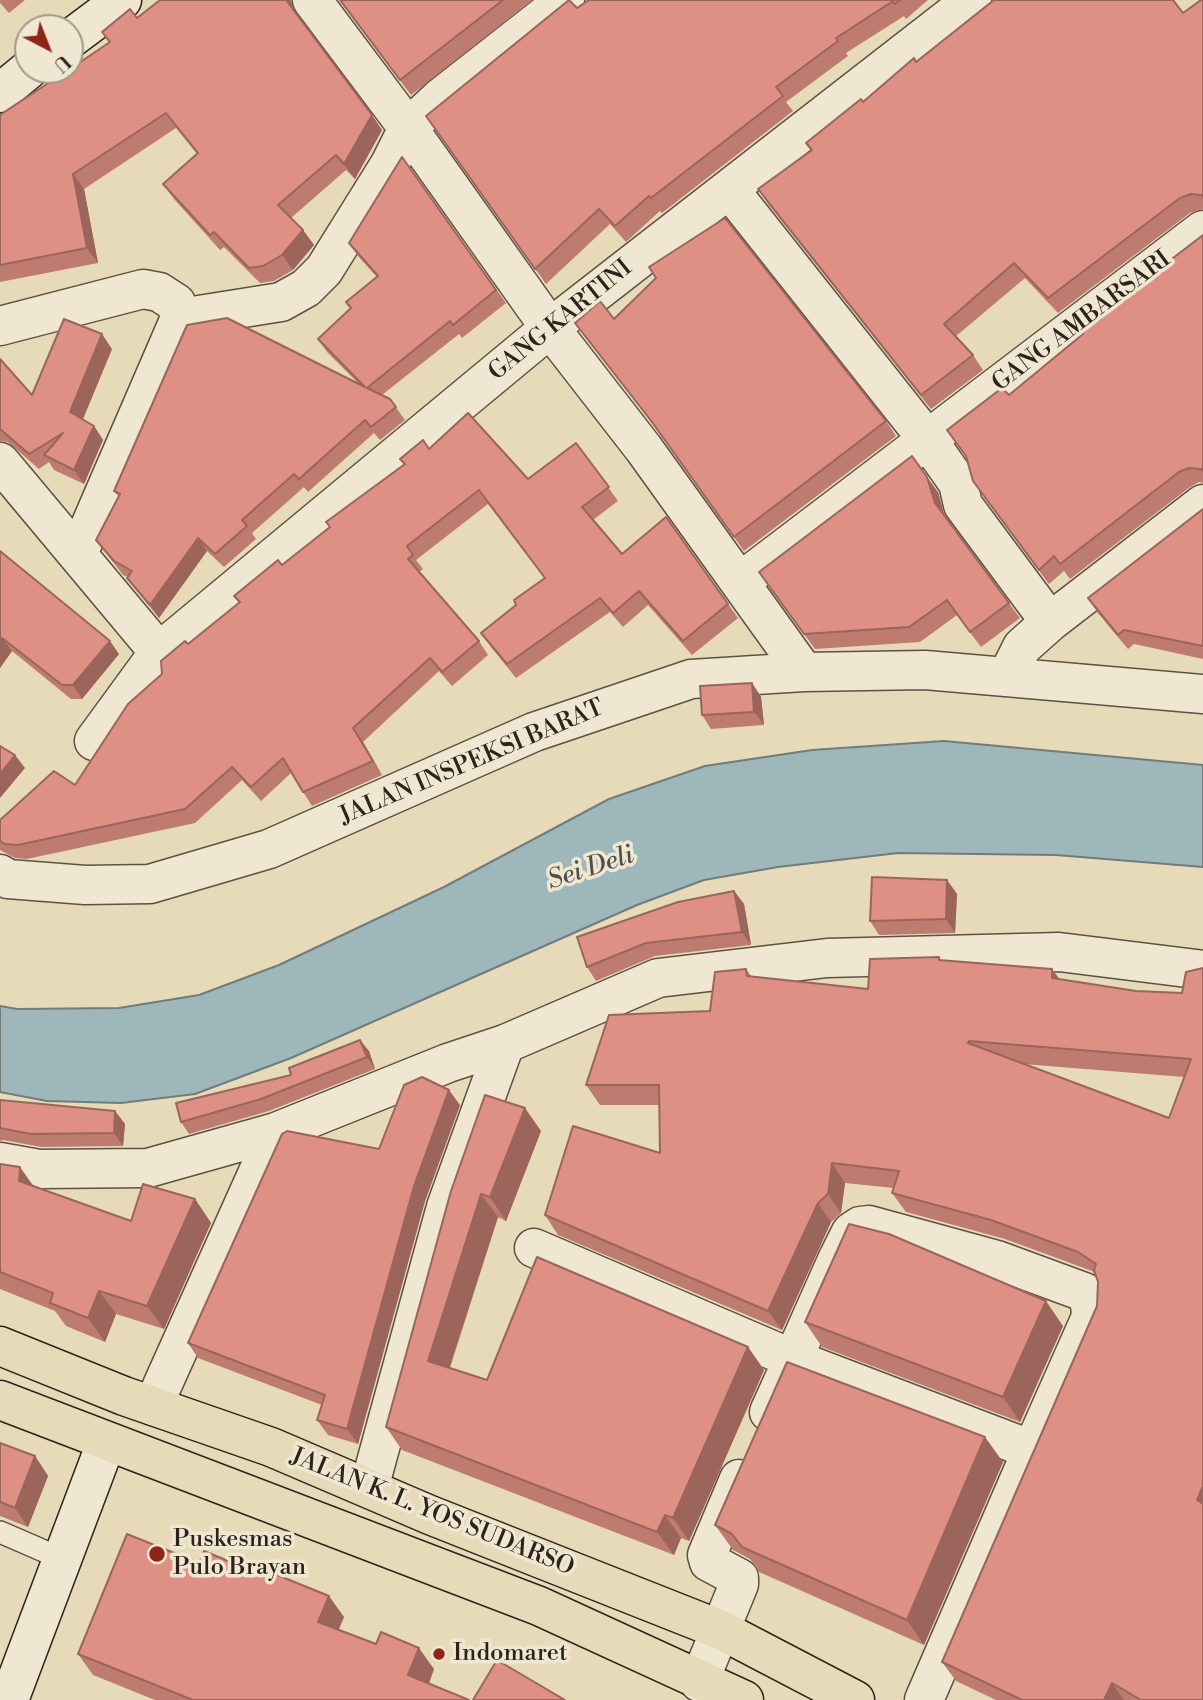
<!DOCTYPE html>
<html>
<head>
<meta charset="utf-8">
<style>
	body { margin:0 }
	#map { position:relative; width:1203px; height:1700px; overflow:hidden; background:#e7dab8; font-family:"Libre Bodoni",serif }
	canvas { display:block }
	.north { position:absolute; left:14px; top:14px; width:70px; height:70px; box-sizing:border-box; background:#efe7d1; border:2px solid #a29989; border-radius:50%; rotate:138deg; font-size:19px; font-weight:700; line-height:28px; text-align:center; color:#2e231c }
	.north::after { content:''; display:block; margin:auto; width:24px; height:32px; background:#8f2418; clip-path:polygon(50% 0,100% 100%,50% 72%,0 100%) }
</style>
</head>
<body>
<div id="map">
<canvas width="1203" height="1700"></canvas>
<div class="north">U</div>
</div>
<script>
const ctx = document.querySelector('canvas').getContext('2d');
ctx.lineJoin = 'round';
function fillPath(path, color) {
  ctx.fillStyle = color;
  ctx.fill(path, 'evenodd');
}
function toPath(rows) {
  const path = new Path2D();
  for (const r of rows) {
    path.moveTo(r[0], r[1]);
    for (let i = 2; i < r.length; i += 2) path.lineTo(r[i], r[i + 1]);
  }
  return path;
}
function trace(path, color, width, dash) {
  ctx.strokeStyle = color;
  ctx.lineWidth = width;
  ctx.lineCap = dash ? 'butt' : 'round';
  ctx.setLineDash(dash || []);
  ctx.stroke(path);
}
function label(font, color, halo, rows, align = 'center') {
  ctx.font = font + ' "Libre Bodoni",serif';
  ctx.lineWidth = 7;
  ctx.setLineDash([]);
  ctx.textBaseline = 'middle';
  ctx.strokeStyle = halo;
  ctx.fillStyle = color;
  for (const [text, x, y, turn = 0] of rows) {
    ctx.save();
    ctx.translate(x, y);
    ctx.rotate((+turn || 0) * Math.PI / 180);
    ctx.textAlign = isNaN(turn) ? turn : align;
    if (halo) ctx.strokeText(text, 0, 0);
    ctx.fillText(text, 0, 0);
    ctx.restore();
  }
}
const water = toPath([
	[944,741,1203,765,1203,867,1056,855,898,853,778,867,704,880,637,905,291,1058,195,1094,121,1103,47,1101,0,1092,0,1006,17,1009,119,1008,199,995,279,965,444,887,609,799,705,766,812,750,944,741]
]);
fillPath(water, '#9db7ba');
trace(water, '#717c7b', 2);
const lane = toPath([
	[0,1532,60,1558]
]);
const street = toPath([
	[565,0,440,98,408,128,550,328,644,449,804,672],
	[729,189,927,439,958,483,963,505,1050,622],
	[180,318,281,302,306,288,324,270,390,164,408,128,312,0],
	[0,326,143,289,159,292,176,303,180,318,78,554],
	[0,462,159,652],
	[740,582,1203,230],
	[1008,675,1022,647,1050,622,1203,504],
	[94,741,159,652,550,328,972,0],
	[0,874,8,879,85,885,150,884,269,849,534,732,691,679,804,672,925,670,1203,694],
	[0,1162,39,1169,148,1168,276,1132,448,1063,505,1044,658,978,827,958,1059,952,1203,970],
	[534,1248,793,1359,1032,1450,1091,1317,1090,1303,1084,1292,997,1260,869,1225,860,1226,851,1232,837,1260,793,1359,769,1412],
	[153,1406,276,1132],
	[369,1488,446,1207,505,1044],
	[699,1682,739,1584,739,1578,709,1562,707,1555,739,1479],
	[924,1700,1032,1450]
]);
const secondary = toPath([
	[70,39,122,0],
	[0,93,28,70],
	[9,1700,106,1443]
]);
const primary = toPath([
	[0,1346,124,1396,271,1447,430,1515,721,1630,855,1700],
	[0,1400,539,1606,744,1700]
]);
trace(lane, '#5c5143', 24);
trace(street, '#5c5143', 41);
trace(secondary, '#2e231c', 41);
trace(primary, '#2e231c', 41);
trace(lane, '#efe7d1', 21);
trace(street, '#efe7d1', 38);
trace(secondary, '#efe7d1', 38);
trace(primary, '#e7dab8', 38);
fillPath(toPath([
	[0,0,25,0,9,13,0,3],
	[339,0,533,0,411,95],
	[589,0,928,0,906,19,904,16,846,53,848,56,786,102,793,111,662,213,660,211,626,242,610,224,546,284,426,116],
	[1203,0,1203,209,1190,213,1058,313,1025,278,955,337,973,355,983,370,931,409,768,204,758,189,811,151,806,143,863,102,916,62,1183,13],
	[290,2,293,11,382,130,355,179,346,170,291,218,303,230,314,245,293,270,274,281,260,283,224,247,220,250,174,199,163,184,197,154,176,128,84,189,98,263,0,282,0,115,109,43,102,32,137,18],
	[402,157,506,303,462,338,459,334,382,395,390,399,405,420,380,440,374,433,308,492,304,487,252,533,256,539,224,567,207,551,159,618,137,591,128,577,123,575,96,540,119,497,114,491,358,383,327,352,318,339,351,309,377,277,358,256,349,243],
	[1203,235,1203,483,1199,482,1190,487,1070,579,1064,571,1049,584,983,496,1009,395,1082,334,1079,330],
	[614,319,886,421,896,436,744,551,662,436,575,323],
	[112,349,83,419,94,426,103,440,84,484,54,470,49,462,39,469,8,442,0,441,0,359,32,395],
	[576,443,618,501,593,520,622,554,666,517,738,618,692,655,648,605,623,627,610,612,516,678,491,647,481,633,516,605,545,579,488,504,416,560,423,569,419,572,479,641,488,655,452,686,439,671,363,742,382,775,312,806,291,773,261,801,242,780,195,823,27,859,15,858,0,850,0,820,75,785,162,674,188,644,239,603,234,596,282,565,330,527,404,464,400,459,429,449,528,479],
	[938,492,945,517,1020,618,981,647,957,615,920,642,815,649,759,572],
	[1203,509,1203,659,1134,644,1128,649,1098,613,1088,598],
	[0,551,119,654,82,699,71,699,12,651,0,668],
	[752,683,761,697,764,725,711,729,702,715],
	[947,880,957,894,955,933,879,935,870,921],
	[734,891,744,904,751,945,655,956,596,981,587,967],
	[942,961,1136,991,1182,993,1203,968,1203,1700,996,1700,956,1681,942,1662,1097,1306,1098,1282,1095,1274,1092,1271,1005,1239,906,1212,892,1193,894,1188,845,1183,841,1213,831,1222,782,1330,558,1235,545,1215,660,1153,660,1105,600,1105,586,1085,710,1011,746,969,751,976,868,989],
	[1023,1064,1184,1077,1169,1118],
	[369,1051,375,1069,269,1111,189,1134,181,1122,291,1075],
	[0,1100,115,1111,125,1124,123,1146,41,1147,3,1140,0,1141],
	[460,1105,425,1201,358,1444,328,1435,317,1420,322,1405,198,1358,188,1343,379,1149],
	[541,1131,506,1221,498,1217,450,1368,487,1380,748,1347,764,1370,689,1541,681,1538,674,1555,402,1450,386,1427,451,1191],
	[0,1164,33,1186,131,1221,195,1199,211,1223,164,1329,116,1314,105,1342,66,1326,55,1311,0,1289],
	[805,1322,1063,1326,1020,1422,822,1347],
	[0,1443,35,1456,48,1476,28,1527,0,1516],
	[1003,1462,924,1645,759,1572,750,1559,733,1550,715,1525],
	[199,1563,344,1617,338,1630,434,1669,429,1684,469,1700,155,1700,93,1675,78,1654]
]), '#be7c71');
fillPath(toPath([
	[285,0,291,0,294,13],
	[372,115,382,130,355,179,344,164],
	[73,174,84,189,98,263,87,248],
	[303,230,314,245,293,270,282,255],
	[102,334,112,349,80,426,70,412],
	[94,426,103,440,84,484,74,470],
	[927,477,938,492,945,518,935,503],
	[198,538,207,551,159,618,150,605],
	[2,638,12,651,0,668,0,642],
	[110,641,119,654,82,699,73,685],
	[752,683,761,697,764,725,754,712],
	[353,728,363,742,382,775,373,761],
	[15,755,25,768,0,798,0,774],
	[947,880,957,894,955,933,946,919],
	[734,891,744,904,751,945,742,932],
	[1052,969,1066,988,1052,978],
	[360,1040,369,1051,375,1069,367,1057],
	[449,1090,460,1105,425,1201,358,1444,347,1429,414,1186],
	[525,1108,541,1131,506,1221,490,1197],
	[115,1111,125,1124,123,1146,114,1133],
	[832,1163,845,1183,841,1213,828,1194],
	[20,1167,37,1191,19,1181],
	[481,1194,498,1217,444,1384,428,1361],
	[195,1199,211,1223,164,1329,147,1306],
	[818,1203,831,1222,782,1330,768,1311],
	[99,1291,116,1314,105,1342,88,1318],
	[1046,1301,1063,1326,1020,1422,1003,1397],
	[748,1347,764,1370,689,1541,673,1518],
	[985,1437,1003,1462,924,1645,907,1620],
	[35,1456,48,1476,28,1527,15,1508],
	[1203,1486,1203,1509,1197,1500],
	[665,1515,681,1538,674,1555,657,1532],
	[329,1596,344,1617,333,1644,318,1622],
	[419,1648,434,1669,423,1697,408,1675],
	[1112,1683,1124,1700,1104,1700]
]), '#9b655c');
const building = toPath([
	[160,0,286,0,372,115,344,164,336,155,278,205,303,230,282,255,263,266,249,268,214,232,210,235,163,184,198,153,166,113,73,174,87,248,0,265,0,115,68,70,70,70,70,69,110,42,102,32,130,9,137,18,160,0],
	[340,0,503,0,400,80,340,0],
	[569,0,577,8,589,0,900,0,895,4,893,1,836,38,838,41,776,87,783,96,651,198,649,196,615,226,599,209,535,269,426,116,569,0],
	[994,0,1173,0,1183,13,1201,0,1203,0,1203,197,1201,195,1191,194,1180,198,1048,298,1014,263,944,324,973,355,921,395,758,189,812,150,806,143,861,99,863,102,914,58,916,62,994,0],
	[402,157,496,290,453,325,450,321,367,388,390,399,396,407,371,427,365,420,299,479,294,474,242,520,247,526,215,554,198,538,150,605,127,578,132,571,114,561,96,540,120,494,114,491,187,325,227,318,365,387,318,339,351,308,346,302,378,276,349,243,402,157],
	[725,218,886,421,734,537,652,422,575,323,600,301,614,319,656,278,649,267,725,218],
	[1203,235,1203,471,1201,469,1189,468,1179,472,1060,564,1054,556,1039,570,973,481,966,456,947,430,1002,388,1009,395,1083,334,1079,330,1203,235],
	[64,319,102,334,70,412,94,426,74,470,44,455,63,433,29,454,0,429,0,359,32,395,64,319],
	[468,413,528,479,576,443,609,487,582,507,622,554,666,517,728,604,683,641,639,591,613,613,600,598,507,664,481,633,516,605,514,600,545,578,479,490,407,546,413,555,408,559,479,641,442,672,430,658,353,728,373,761,303,792,283,758,251,787,232,767,185,809,18,845,5,844,0,841,0,820,54,771,75,785,128,704,162,674,161,661,185,641,188,644,240,602,234,596,278,560,282,565,330,527,326,522,405,464,400,459,423,440,429,449,468,413],
	[912,456,927,477,935,503,1009,603,970,632,947,600,909,627,804,634,759,572,912,456],
	[1203,509,1203,646,1124,630,1118,635,1088,598,1203,509],
	[0,551,110,641,73,685,62,685,2,638,0,642,0,551],
	[752,683,754,712,702,715,700,686,752,683],
	[0,746,15,755,0,774,0,746],
	[872,877,947,880,946,919,870,921,872,877],
	[734,891,742,932,646,943,587,967,577,937,678,902,734,891],
	[939,957,939,960,1052,969,1052,978,1136,991,1182,993,1186,972,1203,968,1203,1486,1197,1500,1203,1504,1203,1700,1141,1700,1112,1683,1104,1700,1022,1700,942,1662,1097,1306,1098,1282,1094,1270,1096,1264,1078,1252,991,1220,892,1193,899,1171,832,1163,828,1194,818,1203,768,1311,545,1215,573,1126,660,1153,659,1085,586,1085,609,1015,710,1011,715,972,746,969,747,976,868,989,870,959,939,957],
	[969,1041,1191,1059,1169,1118,968,1043,969,1041],
	[360,1040,367,1057,261,1099,181,1122,176,1103,291,1075,289,1068,360,1040],
	[422,1077,449,1090,414,1186,347,1429,317,1420,325,1395,188,1343,282,1134,287,1131,379,1149,404,1085,422,1077],
	[485,1095,525,1108,490,1197,481,1194,428,1361,487,1380,537,1257,748,1347,673,1518,665,1515,657,1532,386,1427,451,1191,485,1095],
	[0,1100,115,1111,114,1133,31,1134,0,1128,0,1100],
	[0,1164,20,1167,19,1181,131,1221,143,1184,195,1199,147,1306,99,1291,88,1318,50,1303,53,1293,0,1272,0,1164],
	[849,1224,889,1234,1046,1301,1003,1397,805,1322,849,1224],
	[787,1362,985,1437,907,1620,742,1547,732,1534,715,1525,787,1362],
	[0,1443,35,1456,15,1508,0,1502,0,1443],
	[127,1534,199,1563,204,1551,238,1565,240,1560,329,1596,318,1622,376,1644,381,1632,419,1648,408,1675,469,1700,193,1700,78,1654,127,1534],
	[497,1660,565,1700,473,1700,497,1660]
]);
fillPath(building, '#dd9083');
trace(building, '#9b655c', 2);
for (const [x, y, r, color] of [
	[157,1554,9,"#8f2418"],
	[439,1654,7,"#8f2418"]
]) {
  const dot = new Path2D();
  dot.arc(x, y, r, 0, 2 * Math.PI);
  ctx.fillStyle = color;
  ctx.fill(dot);
  trace(dot, '#efe7d1', 2.5);
}
label('24px', '#2e231c', '#efe7d1', [
	["GANG KARTINI",561,321,-39],
	["GANG AMBARSARI",1082,322,-37],
	["JALAN INSPEKSI BARAT",472,763,-23],
	["JALAN K. L. YOS SUDARSO",432,1513,22]
]);
label('24px', '#2e231c', '#efe7d1', [
	["Puskesmas",173,1540],
	["Pulo Brayan",173,1568],
	["Indomaret",453,1654]
], 'left');
label('italic 26px', '#4f4f4b', '#efe7d1', [
	["Sei Deli",591,869,-18]
]);
</script>
</body>
</html>
